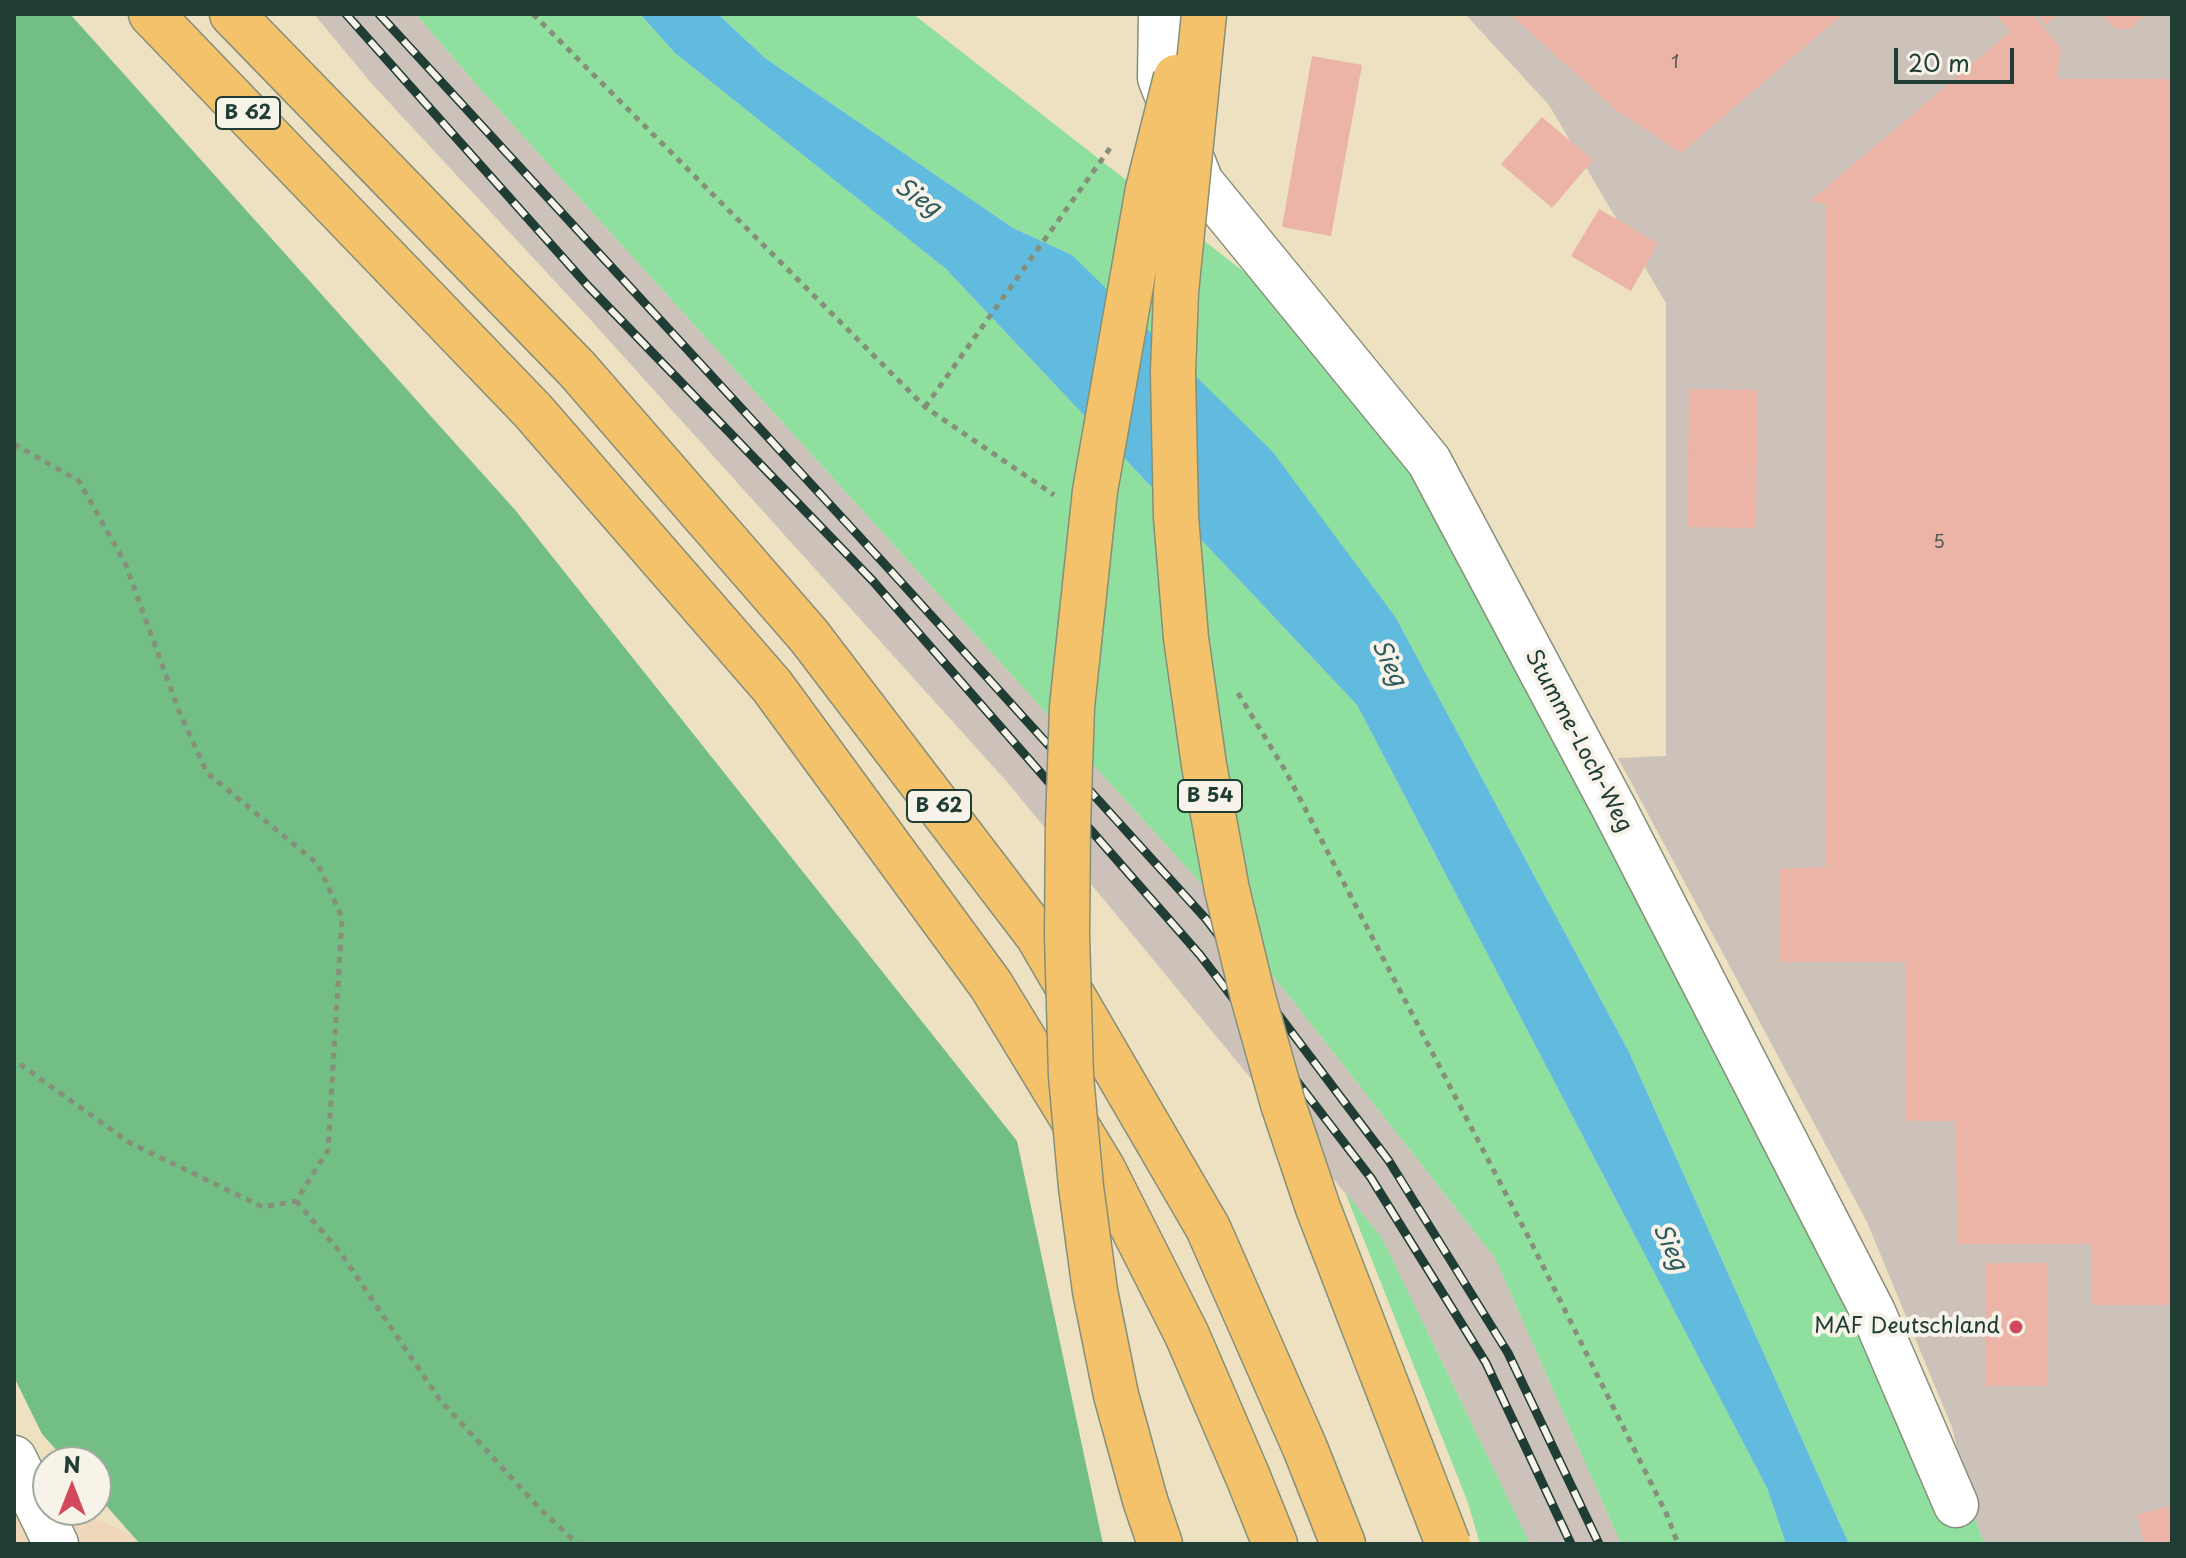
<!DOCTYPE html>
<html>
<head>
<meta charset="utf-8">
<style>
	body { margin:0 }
	#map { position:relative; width:2186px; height:1558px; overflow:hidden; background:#eee1c1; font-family:"Playpen Sans",sans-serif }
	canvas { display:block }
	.frame { position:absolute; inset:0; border:16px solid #1f3d34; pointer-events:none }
	.north { position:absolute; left:32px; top:1446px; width:80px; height:80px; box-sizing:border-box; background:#f7f3e8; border:2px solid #a1aaa0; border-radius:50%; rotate:0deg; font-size:22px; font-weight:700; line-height:32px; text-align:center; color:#1f3d34 }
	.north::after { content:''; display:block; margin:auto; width:28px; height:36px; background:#d1495b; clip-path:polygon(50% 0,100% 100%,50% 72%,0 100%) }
	.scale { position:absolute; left:1894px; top:48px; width:120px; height:36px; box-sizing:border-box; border:4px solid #1f3d34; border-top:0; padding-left:10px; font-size:24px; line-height:28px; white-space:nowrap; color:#1f3d34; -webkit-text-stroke:6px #f7f3e8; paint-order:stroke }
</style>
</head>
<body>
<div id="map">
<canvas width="2186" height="1558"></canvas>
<div class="frame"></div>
<div class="north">N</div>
<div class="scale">20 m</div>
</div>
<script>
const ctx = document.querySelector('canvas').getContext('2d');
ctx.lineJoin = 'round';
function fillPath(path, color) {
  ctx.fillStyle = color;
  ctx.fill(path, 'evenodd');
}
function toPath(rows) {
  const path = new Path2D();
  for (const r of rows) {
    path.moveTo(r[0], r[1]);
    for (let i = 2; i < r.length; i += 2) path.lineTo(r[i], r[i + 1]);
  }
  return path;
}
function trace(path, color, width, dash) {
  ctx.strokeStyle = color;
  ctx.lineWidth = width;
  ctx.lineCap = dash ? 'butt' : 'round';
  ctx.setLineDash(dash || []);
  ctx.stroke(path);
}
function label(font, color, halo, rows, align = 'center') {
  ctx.font = font + ' "Playpen Sans",sans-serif';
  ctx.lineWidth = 8;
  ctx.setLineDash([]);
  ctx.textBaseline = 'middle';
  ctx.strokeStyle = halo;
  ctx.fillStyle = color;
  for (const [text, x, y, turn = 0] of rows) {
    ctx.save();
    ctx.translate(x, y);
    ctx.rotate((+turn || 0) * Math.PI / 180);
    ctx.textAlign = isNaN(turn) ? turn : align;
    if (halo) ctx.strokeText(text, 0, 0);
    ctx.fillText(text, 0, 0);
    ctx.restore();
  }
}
fillPath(toPath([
	[14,1482,48,1510,76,1510,134,1536,140,1544,14,1544]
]), '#eed7bb');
fillPath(toPath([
	[314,14,416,14,481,90,1196,878,1495,1258,1621,1544,1530,1544,1382,1238,1008,783,588,317,372,84],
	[1465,14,2169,14,2172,16,2172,1544,1984,1544,1969,1501,1953,1430,1867,1222,1618,758,1666,756,1666,303,1549,105]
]), '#ccc2b9');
fillPath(toPath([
	[416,14,640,14,675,53,946,269,1357,705,1767,1488,1786,1544,1621,1544,1495,1258,1196,878,481,90],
	[718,14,913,14,1325,335,1429,461,1969,1501,1984,1544,1849,1544,1629,1052,1396,618,1072,255,1013,228,765,58],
	[1345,1192,1382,1238,1530,1544,1480,1544,1468,1503]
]), '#8fdf9e');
fillPath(toPath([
	[14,14,70,14,516,511,1017,1141,1103,1544,140,1544,96,1494,96,1462,67,1462,42,1434,14,1377]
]), '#73be85');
fillPath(toPath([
	[640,14,718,14,765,58,1013,228,1072,255,1272,451,1396,618,1629,1052,1849,1544,1786,1544,1767,1488,1357,705,946,269,675,53]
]), '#61bbdf');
fillPath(toPath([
	[1510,14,1843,14,1681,153,1616,110],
	[1995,14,2032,14,2061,48,2057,79,2172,79,2172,1305,2091,1305,2091,1244,1957,1244,1956,1121,1905,1121,1905,962,1780,962,1780,869,1825,867,1826,204,1810,201,2010,32],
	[2036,14,2059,14,2045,25],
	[2101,14,2146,14,2130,29,2116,29],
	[1312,56,1362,65,1331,236,1282,227],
	[1542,117,1593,160,1552,208,1501,164],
	[1599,209,1658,243,1631,291,1571,256],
	[1689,389,1758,390,1756,528,1687,527],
	[1985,1263,2048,1263,2048,1386,1985,1386],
	[2172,1505,2172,1544,2144,1544,2137,1515]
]), '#ecb3a7');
const minor = toPath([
	[1161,14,1160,78,1201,182,1429,461,1615,810,1873,1312,1956,1505],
	[14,1458,56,1544]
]);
const highway = toPath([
	[151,14,533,411,772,686,991,985,1103,1169,1187,1335,1248,1477,1275,1544],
	[232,14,577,369,809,636,1038,936,1208,1228,1305,1448,1343,1544],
	[1145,1500,1160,1544]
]);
trace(minor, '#868f7a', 47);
trace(highway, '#868f7a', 47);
trace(toPath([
	[533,14,925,407,1054,495],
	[925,407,1113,144],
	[14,444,79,481,125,563,179,711,207,773,318,864,342,918,328,1150,296,1201,263,1207,130,1143,14,1060],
	[1238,693,1285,770,1531,1242,1667,1515,1678,1544],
	[296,1201,340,1252,440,1400,542,1511,578,1544]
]), '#868f7a', 5, [6, 6]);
trace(minor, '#fff', 44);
trace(highway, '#f3c26a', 44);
const rail = toPath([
	[346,14,588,286,872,580,1200,955,1371,1178,1486,1363,1571,1544],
	[379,14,890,570,1206,919,1389,1161,1508,1353,1599,1544]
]);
trace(rail, '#1f3d34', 9);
trace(rail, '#f7f3e8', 6, [18]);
const highwayBridge = toPath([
	[1204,14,1176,292,1173,373,1176,517,1186,638,1204,765,1227,890,1253,997,1283,1104,1318,1208,1448,1544],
	[1145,1500,1116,1395,1095,1291,1081,1187,1071,1076,1067,935,1068,825,1072,707,1095,491,1148,189,1176,77]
]);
trace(highwayBridge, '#868f7a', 47, []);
trace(highwayBridge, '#f3c26a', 44);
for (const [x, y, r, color] of [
	[2016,1327,8,"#d1495b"]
]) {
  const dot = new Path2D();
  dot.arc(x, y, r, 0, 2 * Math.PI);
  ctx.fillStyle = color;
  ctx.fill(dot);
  trace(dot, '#f7f3e8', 3);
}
label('18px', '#525a51', null, [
	["1",1675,63],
	["5",1939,543]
]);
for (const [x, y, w] of [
	[248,113,64],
	[1210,796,64],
	[939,806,64]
]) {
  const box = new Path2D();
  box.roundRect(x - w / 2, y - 16, w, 32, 6);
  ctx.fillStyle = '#f7f3e8';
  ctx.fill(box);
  trace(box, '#1f3d34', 2);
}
label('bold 20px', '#1f3d34', null, [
	["B 62",248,113],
	["B 54",1210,796],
	["B 62",939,806]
]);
label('22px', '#1f3d34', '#f7f3e8', [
	["Stumme-Loch-Weg",1578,741,62]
]);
label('22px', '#1f3d34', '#f7f3e8', [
	["MAF Deutschland",2000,1327]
], 'right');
label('italic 24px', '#305c5f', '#f7f3e8', [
	["Sieg",917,198,34],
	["Sieg",1388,663,64],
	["Sieg",1669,1247,65]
]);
</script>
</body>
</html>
